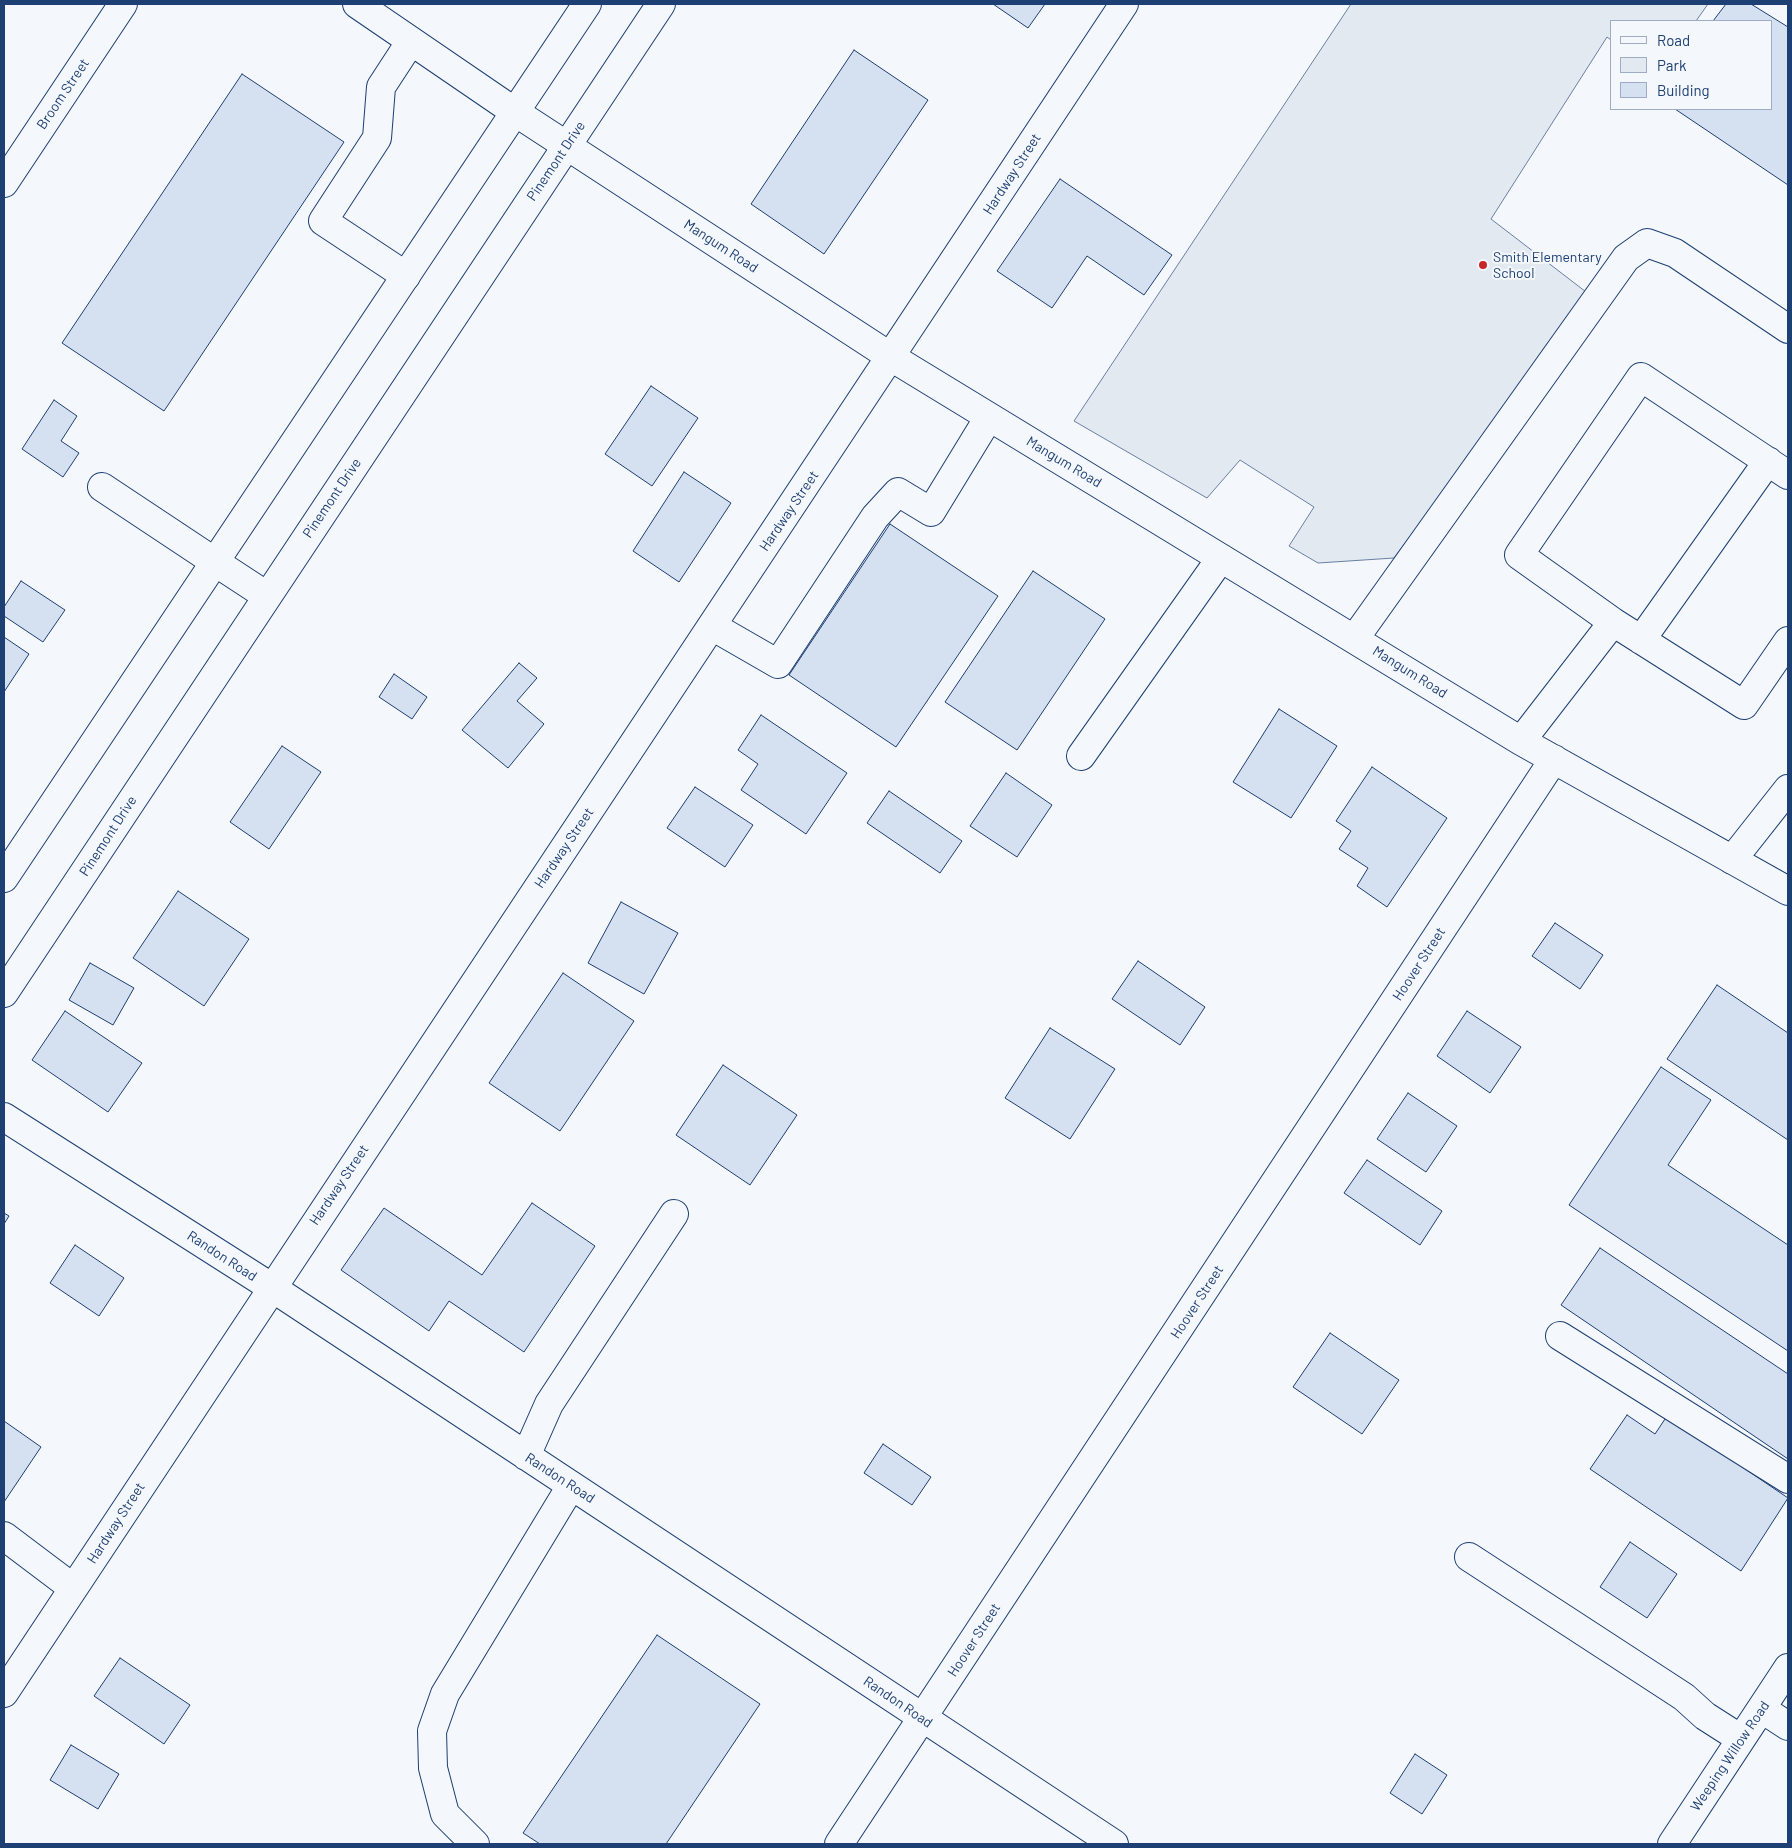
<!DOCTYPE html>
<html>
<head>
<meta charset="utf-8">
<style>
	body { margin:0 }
	#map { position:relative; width:1792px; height:1848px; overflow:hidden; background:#f4f7fb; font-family:Barlow,sans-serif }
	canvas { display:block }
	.frame { position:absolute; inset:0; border:5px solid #1d3f73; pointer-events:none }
	.legend { position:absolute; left:1610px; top:20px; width:162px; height:90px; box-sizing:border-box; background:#f4f7fb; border:1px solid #9eadc5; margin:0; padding:6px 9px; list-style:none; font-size:15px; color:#1d3f73 }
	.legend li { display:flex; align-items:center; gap:10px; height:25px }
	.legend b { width:25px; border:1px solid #9eadc5 }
</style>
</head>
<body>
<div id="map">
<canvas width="1792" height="1848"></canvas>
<div class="frame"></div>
<ul class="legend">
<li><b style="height:6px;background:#f4f7fb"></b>Road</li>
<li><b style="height:14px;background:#e3e9f0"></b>Park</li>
<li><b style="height:14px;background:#d5e0f0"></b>Building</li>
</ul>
</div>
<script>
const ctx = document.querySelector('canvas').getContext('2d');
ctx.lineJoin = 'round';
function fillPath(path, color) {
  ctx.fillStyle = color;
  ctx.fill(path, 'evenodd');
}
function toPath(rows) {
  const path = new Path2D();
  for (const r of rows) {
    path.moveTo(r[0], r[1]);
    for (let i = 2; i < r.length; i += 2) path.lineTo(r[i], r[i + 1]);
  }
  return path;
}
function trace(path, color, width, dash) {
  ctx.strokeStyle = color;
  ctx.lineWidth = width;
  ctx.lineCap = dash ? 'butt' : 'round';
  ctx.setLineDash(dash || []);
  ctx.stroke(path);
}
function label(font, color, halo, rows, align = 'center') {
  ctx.font = font + ' Barlow,sans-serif';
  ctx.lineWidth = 4;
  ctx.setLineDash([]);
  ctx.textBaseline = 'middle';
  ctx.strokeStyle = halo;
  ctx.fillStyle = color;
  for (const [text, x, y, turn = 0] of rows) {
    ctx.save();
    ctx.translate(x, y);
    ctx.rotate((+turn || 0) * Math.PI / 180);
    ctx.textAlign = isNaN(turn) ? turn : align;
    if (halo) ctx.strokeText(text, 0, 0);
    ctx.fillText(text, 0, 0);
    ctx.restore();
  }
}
const green = toPath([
	[1351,4,1708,4,1696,21,1611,21,1611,40,1607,37,1491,219,1590,295,1394,558,1318,563,1289,546,1314,507,1240,460,1207,498,1074,421,1351,4]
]);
fillPath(green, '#e3e9f0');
trace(green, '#687fa3', 1);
const building = toPath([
	[993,4,1045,4,1028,28,993,4],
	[1726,4,1751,4,1788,27,1788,185,1675,109,1771,109,1771,21,1713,21,1726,4],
	[854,50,928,100,824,254,751,204,854,50],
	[242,74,344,142,164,411,62,343,242,74],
	[1060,179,1172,255,1144,295,1087,256,1052,308,997,271,1060,179],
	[651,386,698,418,652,486,605,454,651,386],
	[54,400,77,416,61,441,79,453,63,477,22,449,54,400],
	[684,472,731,503,679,582,633,551,684,472],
	[890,524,998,596,896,747,789,675,890,524],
	[1033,571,1105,619,1017,750,945,702,1033,571],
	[21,581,65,610,43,642,4,616,4,607,21,581],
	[4,637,29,654,4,692,4,637],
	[519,663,537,678,517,701,544,724,508,768,462,730,519,663],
	[394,674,427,697,412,719,379,697,394,674],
	[1279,709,1337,746,1291,818,1233,782,1279,709],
	[761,715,847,773,806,834,741,790,758,764,738,750,761,715],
	[282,746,321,772,269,849,230,822,282,746],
	[1372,767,1447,818,1387,907,1357,886,1368,868,1339,849,1351,831,1336,821,1372,767],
	[1006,773,1052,805,1017,857,970,826,1006,773],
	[695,787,753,825,725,867,667,828,695,787],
	[889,791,962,841,940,873,867,823,889,791],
	[178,891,249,939,204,1006,133,958,178,891],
	[621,902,678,933,644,994,588,963,621,902],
	[1555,923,1603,955,1580,989,1532,956,1555,923],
	[1138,961,1205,1007,1180,1045,1112,999,1138,961],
	[90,963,134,988,113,1025,69,1000,90,963],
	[563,973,634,1021,560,1131,489,1083,563,973],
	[1717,985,1788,1033,1788,1140,1667,1059,1717,985],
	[65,1011,142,1063,108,1112,32,1060,65,1011],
	[1467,1011,1521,1047,1490,1093,1437,1056,1467,1011],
	[1050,1028,1115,1069,1070,1139,1005,1098,1050,1028],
	[723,1065,797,1115,750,1185,676,1135,723,1065],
	[1661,1067,1711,1100,1668,1165,1788,1245,1788,1351,1569,1205,1661,1067],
	[1408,1093,1457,1126,1426,1172,1377,1139,1408,1093],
	[1367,1160,1442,1211,1420,1245,1344,1193,1367,1160],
	[532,1203,595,1246,524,1352,449,1301,429,1331,341,1270,384,1208,482,1275,532,1203],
	[4,1213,9,1216,4,1224,4,1213],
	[75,1245,124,1278,99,1316,50,1283,75,1245],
	[1600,1248,1788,1374,1788,1459,1561,1305,1600,1248],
	[1330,1333,1399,1380,1362,1434,1293,1387,1330,1333],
	[1627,1415,1655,1434,1667,1416,1788,1498,1741,1571,1590,1469,1627,1415],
	[4,1421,41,1447,4,1502,4,1421],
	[883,1444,931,1477,912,1505,864,1473,883,1444],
	[1630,1542,1677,1574,1647,1618,1600,1587,1630,1542],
	[657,1635,760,1704,666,1844,540,1844,523,1833,657,1635],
	[120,1658,190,1705,164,1744,94,1696,120,1658],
	[71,1745,119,1774,98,1809,50,1780,71,1745],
	[1415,1754,1447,1775,1422,1814,1390,1793,1415,1754]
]);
fillPath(building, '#d5e0f0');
trace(building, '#1d3f73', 1);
const minor = toPath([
	[357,4,515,112,891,357,1521,741,1788,891],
	[4,183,123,4],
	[406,276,323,221,377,138,381,87,411,41],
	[1788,475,1641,377,1519,555,1613,622,1744,705,1788,641],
	[102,487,215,562],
	[712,626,778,664,875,517,898,492,931,512,989,417],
	[1355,638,1626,258,1647,243,1675,253,1788,329],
	[1641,640,1768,461],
	[1521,741,1613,622],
	[1081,756,1221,558],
	[1732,860,1788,789],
	[4,1117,271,1287,1114,1844],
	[1560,1336,1788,1479],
	[526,1456,549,1404,674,1214],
	[4,1536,73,1588],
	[1469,1557,1684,1697,1705,1716,1741,1739],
	[4,1693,1124,4],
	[1762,1709,1788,1726],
	[475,1844,445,1814,433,1768,432,1731,445,1694,571,1486],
	[839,1844,1554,759],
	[1672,1844,1788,1668]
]);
const major = toPath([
	[215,562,267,596],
	[4,878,587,4],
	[4,993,661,4]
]);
trace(minor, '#1d3f73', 30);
trace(major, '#1d3f73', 30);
trace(minor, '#f4f7fb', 28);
trace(major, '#f4f7fb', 28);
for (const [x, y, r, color] of [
	[1483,265,5,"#c62828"]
]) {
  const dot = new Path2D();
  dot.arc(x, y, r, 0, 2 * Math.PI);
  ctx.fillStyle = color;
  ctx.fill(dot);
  trace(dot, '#f4f7fb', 2);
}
label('14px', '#1d3f73', '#f4f7fb', [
	["Broom Street",63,94,-56],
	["Pinemont Drive",556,161,-56],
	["Hardway Street",1012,174,-57],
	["Mangum Road",721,246,33],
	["Mangum Road",1064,462,31],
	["Pinemont Drive",332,498,-56],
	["Hardway Street",789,511,-56],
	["Mangum Road",1410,672,32],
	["Pinemont Drive",108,836,-57],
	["Hardway Street",564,848,-56],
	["Hoover Street",1419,964,-57],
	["Hardway Street",339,1185,-56],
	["Randon Road",222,1256,33],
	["Hoover Street",1197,1302,-57],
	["Randon Road",560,1478,33],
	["Hardway Street",116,1523,-57],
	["Hoover Street",974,1640,-57],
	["Randon Road",898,1702,34],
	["Weeping Willow Road",1730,1756,-56]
]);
label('14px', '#1d3f73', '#f4f7fb', [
	["Smith Elementary",1493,257],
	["School",1493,273]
], 'left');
</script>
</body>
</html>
